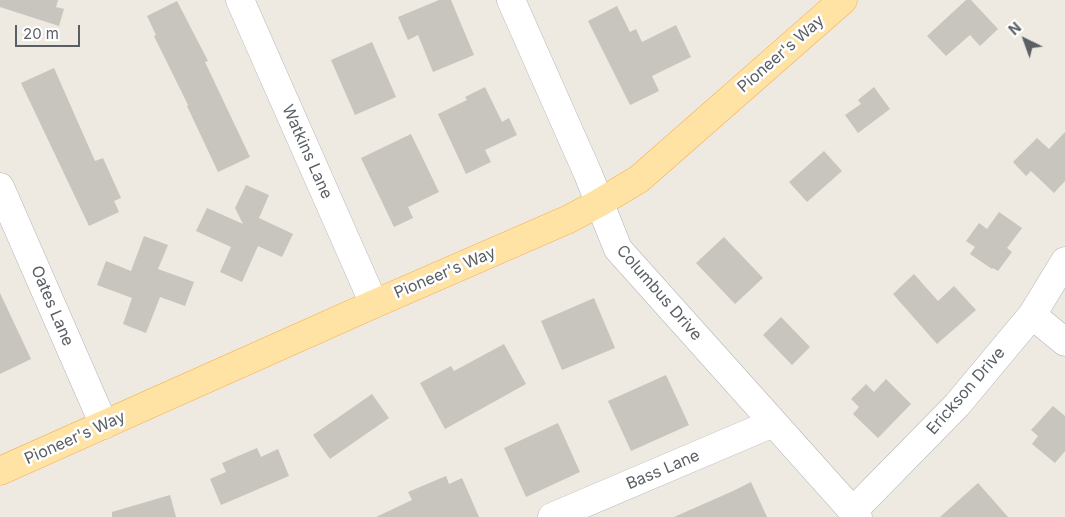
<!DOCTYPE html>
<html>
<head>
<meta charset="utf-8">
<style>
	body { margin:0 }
	#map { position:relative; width:1065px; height:517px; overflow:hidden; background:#eee9e1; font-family:Inter,sans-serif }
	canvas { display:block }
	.north { position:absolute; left:1000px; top:15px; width:50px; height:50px; -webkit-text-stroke:4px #fff; paint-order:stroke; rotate:318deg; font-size:14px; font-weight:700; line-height:20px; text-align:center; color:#5a5f63 }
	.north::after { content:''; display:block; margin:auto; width:18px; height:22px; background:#5a5f63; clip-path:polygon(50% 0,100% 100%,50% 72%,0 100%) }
	.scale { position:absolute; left:15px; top:25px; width:65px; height:22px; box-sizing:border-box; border:2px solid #5a5f63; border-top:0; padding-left:6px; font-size:15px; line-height:18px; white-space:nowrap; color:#5a5f63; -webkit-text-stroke:4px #fff; paint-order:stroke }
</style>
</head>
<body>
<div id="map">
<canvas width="1065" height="517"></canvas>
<div class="north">N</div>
<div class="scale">20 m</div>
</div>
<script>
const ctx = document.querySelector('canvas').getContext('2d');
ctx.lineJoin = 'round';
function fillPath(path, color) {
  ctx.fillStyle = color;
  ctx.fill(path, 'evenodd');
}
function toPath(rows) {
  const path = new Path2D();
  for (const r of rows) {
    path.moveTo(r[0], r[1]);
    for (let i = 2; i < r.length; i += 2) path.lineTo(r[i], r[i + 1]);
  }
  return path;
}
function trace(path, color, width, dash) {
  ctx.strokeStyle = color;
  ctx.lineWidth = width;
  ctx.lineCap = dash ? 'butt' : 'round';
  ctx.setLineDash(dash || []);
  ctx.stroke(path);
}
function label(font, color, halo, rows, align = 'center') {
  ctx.font = font + ' Inter,sans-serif';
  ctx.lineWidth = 5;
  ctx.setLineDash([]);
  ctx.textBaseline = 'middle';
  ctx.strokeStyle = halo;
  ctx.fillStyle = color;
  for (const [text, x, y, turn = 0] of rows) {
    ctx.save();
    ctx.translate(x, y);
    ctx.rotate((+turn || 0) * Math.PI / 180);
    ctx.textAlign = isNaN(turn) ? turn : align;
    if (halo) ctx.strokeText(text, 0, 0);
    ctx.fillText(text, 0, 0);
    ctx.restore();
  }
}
fillPath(toPath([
	[0,0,58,0,56,7,64,9,59,26,0,7],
	[439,0,451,0,474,55,433,72,418,35,408,40,398,17],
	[966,0,971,0,998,29,980,46,970,35,946,56,927,36],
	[177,1,208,61,205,62,250,157,218,172,187,106,188,105,154,36,156,35,147,16],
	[617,6,630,32,636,29,642,42,676,25,691,57,652,76,659,91,630,105,588,21],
	[372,42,396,97,355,115,331,60],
	[54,68,95,161,103,158,121,198,114,201,119,212,89,226,21,83],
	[485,87,502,122,509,118,517,135,485,150,491,162,466,174,438,114,467,100,465,97],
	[874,87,890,109,858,133,845,115,861,104,858,100],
	[1065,132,1065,181,1054,193,1031,171,1026,176,1013,162,1037,138,1049,149],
	[411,134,439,192,408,207,413,218,394,227,361,158],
	[824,151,842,171,807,202,789,182],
	[246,185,269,195,259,218,293,234,282,257,258,246,242,282,220,272,231,247,196,231,207,208,243,224,235,208],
	[999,212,1022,228,1007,248,1012,252,998,271,993,268,992,269,970,254,975,247,966,241,979,223,987,229],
	[144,236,168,245,158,269,194,282,185,306,160,297,146,333,123,324,132,298,97,285,106,261,131,271],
	[724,237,763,278,735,304,696,263],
	[914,274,938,301,954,286,976,310,937,344,893,294],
	[0,293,31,359,0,374],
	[594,298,615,348,562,370,541,321],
	[781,317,810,347,792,365,763,335],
	[504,344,526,384,445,429,420,383,451,366,454,371],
	[666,375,689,425,631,451,608,401],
	[886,379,911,404,878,438,853,414,859,407,851,399,866,384,874,392],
	[372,394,389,418,330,459,313,435],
	[1053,406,1065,416,1065,451,1055,463,1032,444,1038,436,1031,430],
	[558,423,580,472,526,497,504,448],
	[257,448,261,457,278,449,289,476,221,505,210,479,226,472,222,463],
	[446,476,449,484,462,478,479,517,376,517,412,500,408,492],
	[751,482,767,517,674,517,733,491],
	[978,483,1008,517,940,517],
	[170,495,176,517,112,517,112,512]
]), '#c8c4be');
const minor = toPath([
	[240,0,374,304],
	[511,0,588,174,618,249,858,517],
	[0,187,104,425],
	[1032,315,1065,342],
	[853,511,957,405,1032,315,1065,261],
	[552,517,773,423]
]);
const major = toPath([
	[0,471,374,304,569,219,599,203,639,179,843,0]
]);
trace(minor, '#b2b6ba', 29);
trace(major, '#f7b051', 29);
trace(minor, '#fff', 28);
trace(major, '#ffe3a5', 28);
label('16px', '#5a5f63', '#fff', [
	["Pioneer's Way",781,54,-41],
	["Watkins Lane",307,152,66],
	["Pioneer's Way",445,273,-23],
	["Columbus Drive",659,293,49],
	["Oates Lane",52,306,67],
	["Erickson Drive",966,391,-49],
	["Pioneer's Way",75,438,-24],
	["Bass Lane",663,470,-23]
]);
</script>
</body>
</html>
